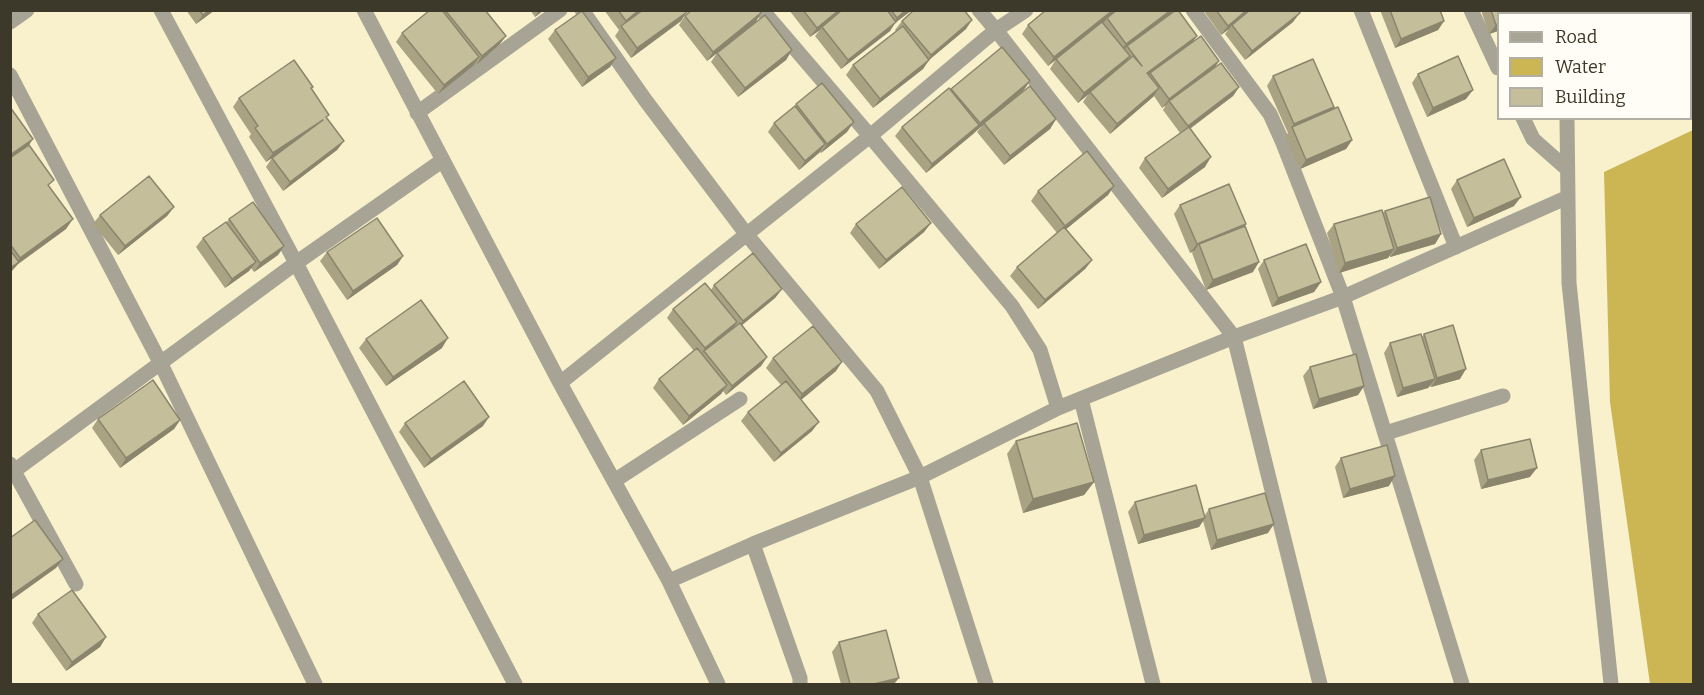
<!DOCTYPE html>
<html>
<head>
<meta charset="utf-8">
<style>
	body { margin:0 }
	#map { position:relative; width:1704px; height:695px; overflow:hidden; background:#f9f1cb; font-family:Bitter,serif }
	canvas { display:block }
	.frame { position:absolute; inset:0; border:12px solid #3c392a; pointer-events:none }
	.legend { position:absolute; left:1497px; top:12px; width:195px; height:108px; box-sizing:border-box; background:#fffdf6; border:2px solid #b1afa4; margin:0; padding:8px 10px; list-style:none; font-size:18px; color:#3c392a }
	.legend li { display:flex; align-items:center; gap:12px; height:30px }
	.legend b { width:30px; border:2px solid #b1afa4 }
</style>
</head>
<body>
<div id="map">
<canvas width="1704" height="695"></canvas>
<div class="frame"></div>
<ul class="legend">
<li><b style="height:8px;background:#a7a495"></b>Road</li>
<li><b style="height:16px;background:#ccb654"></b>Water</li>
<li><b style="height:16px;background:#c5be9a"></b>Building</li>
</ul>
</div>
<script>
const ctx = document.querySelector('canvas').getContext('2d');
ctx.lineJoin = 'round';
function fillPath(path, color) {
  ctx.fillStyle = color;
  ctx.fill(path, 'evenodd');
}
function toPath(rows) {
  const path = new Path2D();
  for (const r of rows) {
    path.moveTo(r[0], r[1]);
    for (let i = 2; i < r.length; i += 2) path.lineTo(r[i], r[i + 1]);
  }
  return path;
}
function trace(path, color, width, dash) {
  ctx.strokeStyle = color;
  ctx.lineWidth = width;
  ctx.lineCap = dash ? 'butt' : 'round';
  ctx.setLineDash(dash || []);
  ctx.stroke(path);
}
fillPath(toPath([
	[1693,130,1693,684,1650,684,1610,402,1604,172]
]), '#ccb654');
trace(toPath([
	[161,10,296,263,515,684],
	[364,10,560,383,669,581,718,684],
	[582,10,646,101,747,235,877,391,920,477,986,684],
	[762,10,870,136,1012,306,1040,350,1058,408],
	[979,10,996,30,1234,337,1320,684],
	[1193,10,1270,114,1283,143,1343,297,1462,684],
	[1361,10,1456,247],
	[1471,10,1498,68],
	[1608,14,1610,10],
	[10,22,27,10],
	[10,75,161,364,315,684],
	[417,113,560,10],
	[1523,118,1533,139,1567,169],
	[1567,118,1569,283,1611,684],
	[560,383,870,136,996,30,1026,10],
	[1081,399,1153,684],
	[1386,433,1503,396],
	[10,464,76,584],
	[10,474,296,263,443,160],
	[614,481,740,399],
	[753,544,800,678,800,684],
	[669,581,753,544,920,477,1058,408,1234,337,1343,297,1568,197]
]), '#a7a495', 15);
fillPath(toPath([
	[186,10,215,10,196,24],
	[430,10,485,10,506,36,499,45,476,65,475,64,438,94,396,42,402,33],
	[530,10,544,10,535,17],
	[604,10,686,10,681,21,631,58,615,36,619,30],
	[789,10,912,10,895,23,890,31,841,69,815,36,820,30,810,37],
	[1046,10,1173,10,1170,15,1194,41,1219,61,1215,67,1239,87,1233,96,1190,129,1205,167,1162,198,1139,168,1145,158,1180,133,1163,110,1166,105,1162,108,1154,96,1110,134,1083,102,1089,93,1078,103,1050,69,1056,59,1065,52,1048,66,1022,34,1028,25],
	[1203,10,1298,10,1293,22,1245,60,1225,34,1229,29,1221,35],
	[1380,10,1440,10,1444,21,1438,30,1395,48],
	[1481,10,1527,10,1498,14,1498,31,1489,34],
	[761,13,755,23,707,61,679,25,685,16],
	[902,21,966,29,929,60,923,69,873,108,846,75,853,65,896,31,895,30],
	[555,30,616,58,610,67,582,87,548,39],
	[792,50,786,60,738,97,711,62,717,53],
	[1418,74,1466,99,1427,117,1412,83],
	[1273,76,1332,109,1352,140,1346,149,1300,169,1285,136,1288,133,1267,86],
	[313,87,311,89,326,118,344,141,337,150,283,191,266,167,272,158,266,162,249,137,251,134,233,107,239,98],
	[951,89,1024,90,1004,107,1056,119,1050,129,1004,165,977,132,983,125,973,134,926,173,895,136,902,127],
	[796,104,847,132,821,153,820,152,799,170,768,132,774,123,794,107],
	[10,107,49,187,66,229,18,264,10,273],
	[1457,180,1514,206,1467,227,1451,189],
	[1114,186,1108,195,1066,229,1092,260,1085,269,1038,309,1010,276,1017,267,1057,233,1031,201,1038,191],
	[1180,205,1246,224,1243,227,1253,272,1206,290,1192,253,1194,251,1190,253,1174,214],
	[174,207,167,216,118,255,93,224,100,215],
	[1385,211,1441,234,1435,244,1390,257,1390,255,1388,258,1339,273,1327,233,1334,224,1383,213],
	[229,219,284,246,278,255,254,272,251,268,249,271,225,288,196,247,203,238,227,222],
	[931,223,924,232,879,269,850,233,856,224],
	[327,252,403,256,397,265,347,300,320,261],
	[1264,260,1321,282,1314,292,1272,307,1258,269],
	[714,285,782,289,775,298,742,325,767,357,761,366,726,395,723,391,721,394,683,425,653,388,659,379,694,351,667,318,673,309,711,290],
	[1424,334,1460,379,1431,387,1430,386,1428,388,1397,397,1384,353,1390,343,1422,337],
	[366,339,442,348,386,386,359,348],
	[773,358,836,371,801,400,812,431,774,462,741,421,748,412,781,385,766,368],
	[1310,367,1364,386,1358,395,1313,409,1303,376],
	[98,419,180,420,174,429,120,468,92,428],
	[405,423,483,426,424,468,399,432],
	[1016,441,1094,482,1084,495,1023,513,1007,454],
	[1481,450,1530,477,1481,489,1474,460],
	[1341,458,1389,486,1343,498,1335,467],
	[1135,502,1205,515,1209,509,1268,533,1211,550,1203,521,1199,527,1138,544,1128,512],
	[38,614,106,637,100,647,66,671,32,623],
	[839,642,894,684,841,684,832,652]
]), '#a9a384');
fillPath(toPath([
	[209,10,215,10,196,24,203,15],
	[539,10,544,10,535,17],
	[639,10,645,10,621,27,626,21],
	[839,10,844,10,822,27,820,30,810,37,817,28],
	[906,10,912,10,895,23,890,31,841,69,848,60,891,26,897,18],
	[1113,10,1119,10,1107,18,1105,21,1048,66,1054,57],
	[1171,10,1173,10,1169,17,1127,46,1125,49,1119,53,1126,44],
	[1247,10,1253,10,1232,25,1229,29,1221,35,1228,26],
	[687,12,681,21,631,58,637,48],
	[761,13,755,23,707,61,713,52],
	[1300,13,1293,22,1245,60,1252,51],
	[972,20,966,29,929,60,923,69,873,108,880,99,925,63,931,55],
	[1444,21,1438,30,1395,48,1401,39],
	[1498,24,1498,31,1489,34,1496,25],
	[506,36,499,45,476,65,482,56],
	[1197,36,1190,46,1150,73,1148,77,1147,73],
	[792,50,786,60,738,97,745,88],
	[1130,56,1124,65,1078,103,1084,93],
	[479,57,473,66,438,94,444,85],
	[616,58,610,67,582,87,588,77],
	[1219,61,1213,70,1169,101,1166,105,1162,108,1169,99],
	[1030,81,1024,90,975,132,973,134,926,173,932,164,978,126,980,123],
	[1239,87,1233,96,1181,135,1188,126],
	[1159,88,1153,97,1110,134,1117,124],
	[1473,90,1466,99,1427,117,1433,108],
	[1334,107,1328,116,1292,127,1294,124],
	[1056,119,1050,129,1004,165,1010,156],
	[323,120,316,129,266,162,273,153],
	[854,122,847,132,821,153,827,144],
	[33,139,27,148,10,160,10,155],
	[1352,140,1346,149,1300,169,1306,160],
	[344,141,337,150,283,191,290,182],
	[825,144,819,153,799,170,805,161],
	[1211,157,1205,167,1162,198,1168,189],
	[1114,186,1108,195,1059,235,1065,226],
	[1521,197,1514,206,1467,227,1474,218],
	[174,207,167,216,118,255,125,246],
	[73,219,66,229,18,264,10,273,10,268,15,265,20,258],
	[931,223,924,232,879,269,886,260],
	[1246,224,1239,233,1199,244,1194,251,1190,253,1197,244],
	[1441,234,1435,244,1390,257,1397,248],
	[284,246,278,255,254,272,260,263],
	[1394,249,1388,258,1339,273,1345,263],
	[403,256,397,265,347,300,353,291],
	[1092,260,1085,269,1038,309,1045,300],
	[256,262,249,271,225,288,232,279],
	[1259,262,1253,272,1206,290,1213,280],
	[1321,282,1314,292,1272,307,1278,298],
	[782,289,775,298,736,330,743,321],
	[737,322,731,332,704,351,699,358,705,348],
	[448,338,442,348,386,386,393,377],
	[767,357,761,366,726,395,732,386],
	[842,362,836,371,796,404,802,394],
	[1466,369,1460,379,1431,387,1437,378],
	[1435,379,1428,388,1397,397,1403,388],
	[727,385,721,394,683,425,689,416],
	[1364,386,1358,395,1313,409,1319,399],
	[489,417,483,426,424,468,431,459],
	[180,420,174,429,120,468,126,458],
	[819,422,812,431,774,462,781,453],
	[1537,468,1530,477,1481,489,1488,480],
	[1395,476,1389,486,1343,498,1350,489],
	[1094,482,1084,495,1023,513,1033,499],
	[1205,518,1199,527,1138,544,1144,535],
	[1274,524,1268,533,1211,550,1217,540],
	[63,559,56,568,10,601,10,596],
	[106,637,100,647,66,671,72,662],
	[899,678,894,684,874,684]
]), '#8a856c');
const building = toPath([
	[199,10,209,10,203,15,199,10],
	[430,10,442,10,479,57,444,85,402,33,430,10],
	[445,10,485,10,506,36,482,56,445,10],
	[618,10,639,10,626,21,618,10],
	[643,10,686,10,687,12,637,48,621,26,643,10],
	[692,10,759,10,761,13,713,52,685,16,692,10],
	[803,10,839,10,817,28,803,10],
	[842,10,887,10,896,22,848,60,822,27,842,10],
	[891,10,906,10,897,18,891,10],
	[914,10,964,10,972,20,931,55,902,21,914,10],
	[1046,10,1113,10,1054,57,1028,25,1046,10],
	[1117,10,1171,10,1126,44,1107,18,1117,10],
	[1176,10,1178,10,1197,36,1147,73,1159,88,1117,124,1090,92,1133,56,1142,66,1127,46,1176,10],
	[1216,10,1247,10,1228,26,1216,10],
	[1250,10,1298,10,1300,13,1252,51,1232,25,1250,10],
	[1390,10,1440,10,1444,21,1401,39,1390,10],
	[1491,10,1527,10,1528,14,1498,14,1498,24,1496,25,1491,10],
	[582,11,616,58,588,77,555,30,582,11],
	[765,15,792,50,745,88,717,53,765,15],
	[1102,22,1130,56,1084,93,1056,59,1102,22],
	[903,26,929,60,880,99,853,65,903,26],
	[1201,36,1219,61,1169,99,1150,73,1201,36],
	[1002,47,1030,81,980,123,951,89,1002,47],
	[1458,56,1473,90,1433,108,1418,74,1458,56],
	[1313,59,1334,107,1294,124,1273,76,1313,59],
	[294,60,313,87,311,88,329,115,326,117,344,141,290,182,272,158,323,120,273,153,255,128,258,126,239,98,294,60],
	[1221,63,1239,87,1188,126,1169,101,1221,63],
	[822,83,854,122,827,144,796,104,822,83],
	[1030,86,1056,119,1010,156,984,123,1030,86],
	[949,88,979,125,932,164,902,127,949,88],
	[795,106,825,144,805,161,774,123,795,106],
	[10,107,33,139,10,155,10,107],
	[1338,107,1352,140,1306,160,1292,127,1338,107],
	[1189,127,1211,157,1168,189,1145,158,1189,127],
	[29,145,54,180,48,185,73,219,20,258,10,244,10,158,29,145],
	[1087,151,1114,186,1065,226,1038,191,1087,151],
	[1504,159,1521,197,1474,218,1457,180,1504,159],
	[149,176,174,207,125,246,100,215,149,176],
	[1229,184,1246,224,1197,244,1180,205,1229,184],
	[902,187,931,223,886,260,856,224,902,187],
	[1430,197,1441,234,1397,248,1385,211,1430,197],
	[253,202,284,246,260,263,229,219,253,202],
	[1382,210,1394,249,1345,263,1334,224,1382,210],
	[377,218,403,256,353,291,327,252,377,218],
	[226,222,256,262,232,279,203,238,226,222],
	[1245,226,1259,262,1213,280,1199,244,1245,226],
	[1064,227,1092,260,1045,300,1017,267,1064,227],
	[1306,244,1321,282,1278,298,1264,260,1306,244],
	[10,250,19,262,10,268,10,250],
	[753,253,782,289,743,321,714,285,753,253],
	[705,283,737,322,705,348,673,309,705,283],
	[421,300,448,338,393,377,366,339,421,300],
	[740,323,767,357,732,386,704,351,740,323],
	[1453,325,1466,369,1437,378,1424,334,1453,325],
	[813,326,842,362,802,394,773,358,813,326],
	[1421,334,1435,379,1403,388,1390,343,1421,334],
	[697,348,727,385,689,416,659,379,697,348],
	[1356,354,1364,386,1319,399,1310,367,1356,354],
	[153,380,180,420,126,458,98,419,153,380],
	[464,381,489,417,431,459,405,423,464,381],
	[786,381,819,422,781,453,748,412,786,381],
	[1077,423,1094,482,1033,499,1016,441,1077,423],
	[1530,439,1537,468,1488,480,1481,450,1530,439],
	[1387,445,1395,476,1350,489,1341,458,1387,445],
	[1196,485,1205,518,1144,535,1135,502,1196,485],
	[1265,493,1274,524,1217,540,1209,509,1265,493],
	[35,520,63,559,10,596,10,538,35,520],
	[72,590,106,637,72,662,38,614,72,590],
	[886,630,899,678,874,684,850,684,839,642,886,630]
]);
fillPath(building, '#c5be9a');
trace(building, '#8a856c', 1.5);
</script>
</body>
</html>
